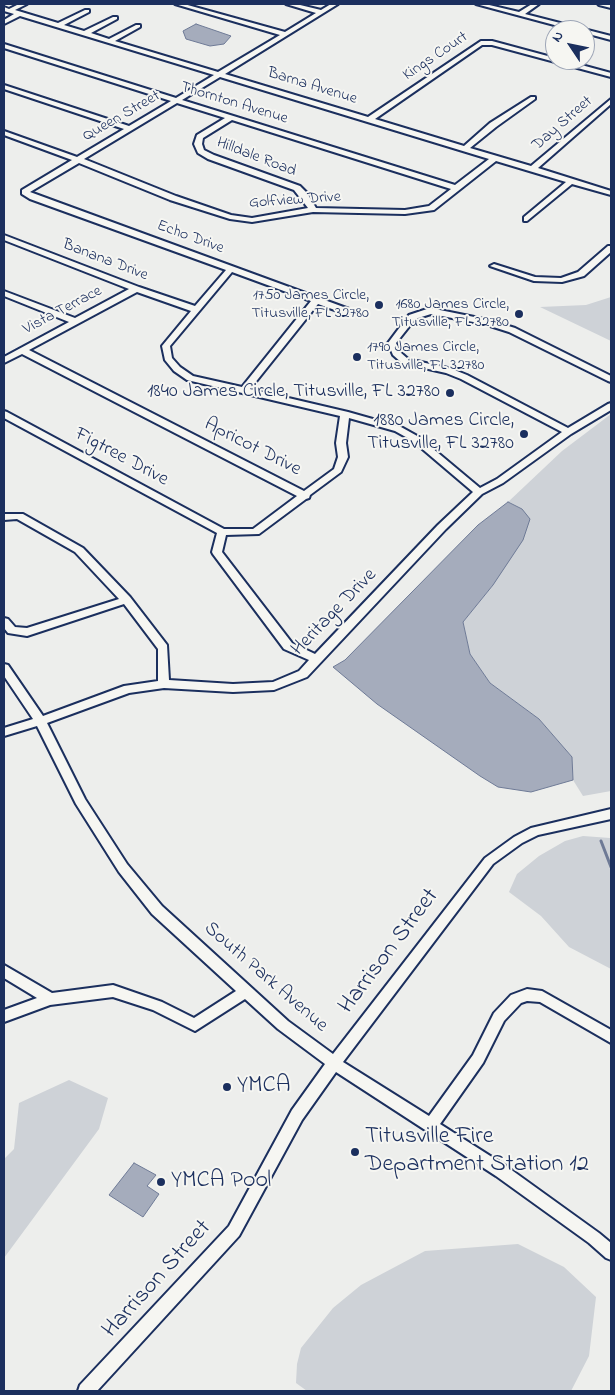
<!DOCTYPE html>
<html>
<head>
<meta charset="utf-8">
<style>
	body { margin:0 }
	#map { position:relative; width:615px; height:1395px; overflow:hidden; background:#edeeec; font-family:"Indie Flower",sans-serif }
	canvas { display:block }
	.frame { position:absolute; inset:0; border:5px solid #1b2f5e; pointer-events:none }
	.north { position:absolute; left:545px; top:20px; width:50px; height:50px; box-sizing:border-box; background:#f6f6f2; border:1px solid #9ea6b7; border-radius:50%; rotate:304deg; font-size:14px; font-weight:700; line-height:20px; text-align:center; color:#1b2f5e }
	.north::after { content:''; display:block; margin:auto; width:18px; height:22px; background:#1b2f5e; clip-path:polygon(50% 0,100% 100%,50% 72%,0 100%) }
</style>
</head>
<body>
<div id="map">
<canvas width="615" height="1395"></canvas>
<div class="frame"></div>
<div class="north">N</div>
</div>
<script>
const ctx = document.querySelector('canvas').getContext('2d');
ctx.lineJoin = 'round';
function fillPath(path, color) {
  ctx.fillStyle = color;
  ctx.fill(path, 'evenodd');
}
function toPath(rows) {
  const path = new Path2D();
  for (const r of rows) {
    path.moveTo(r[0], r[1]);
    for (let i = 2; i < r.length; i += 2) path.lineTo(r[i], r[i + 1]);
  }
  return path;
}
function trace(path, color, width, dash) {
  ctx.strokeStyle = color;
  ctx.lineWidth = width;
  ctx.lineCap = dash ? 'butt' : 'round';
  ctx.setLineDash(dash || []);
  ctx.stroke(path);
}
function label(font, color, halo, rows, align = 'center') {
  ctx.font = font + ' "Indie Flower",sans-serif';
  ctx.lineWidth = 4;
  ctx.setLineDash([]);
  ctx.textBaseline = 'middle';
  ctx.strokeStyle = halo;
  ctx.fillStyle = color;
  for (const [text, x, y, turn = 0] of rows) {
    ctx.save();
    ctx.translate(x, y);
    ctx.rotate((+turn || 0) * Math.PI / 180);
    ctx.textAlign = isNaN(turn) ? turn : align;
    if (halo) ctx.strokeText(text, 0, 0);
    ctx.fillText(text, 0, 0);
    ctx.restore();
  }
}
fillPath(toPath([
	[611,297,611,341,540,307,586,305],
	[611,414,611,791,583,796,573,780,572,757,539,719,490,683,470,654,463,622,493,585,522,509,508,502,562,451],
	[583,836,610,838,611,841,611,969,569,947,541,916,509,892,517,874,539,856,565,841],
	[69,1080,108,1098,99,1129,4,1258,4,1159,14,1149,19,1103],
	[518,1244,564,1267,596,1297,589,1356,571,1391,307,1391,296,1383,297,1364,301,1348,333,1308,361,1285,425,1251]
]), '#ced2d7');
const water = toPath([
	[196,24,231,36,224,44,210,46,186,39,183,31,196,24],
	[508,502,522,509,530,519,523,540,493,585,463,622,470,654,490,683,539,719,572,757,573,780,531,792,498,787,480,776,377,704,333,667,345,660,478,525,508,502],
	[134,1163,156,1175,147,1186,159,1194,143,1217,109,1195,134,1163]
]);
fillPath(water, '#a5acbc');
trace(water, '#6e7a96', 1);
trace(toPath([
	[601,841,611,867]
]), '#6e7a96', 3);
const minor = toPath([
	[19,4,27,4,15,10,58,23,85,10,89,10,89,12,64,25,84,31,113,17,117,17,117,19,91,33,109,39,136,25,140,25,140,27,115,41,218,72,280,35,175,4,184,4,285,32,316,13,286,4,296,4,321,10,331,4,338,4,225,74,368,117,481,41,492,41,555,58,555,60,563,60,611,73,611,77,492,45,482,45,375,119,464,146,490,123,531,97,535,97,535,99,496,127,470,148,531,166,611,99,611,104,538,168,611,191,611,195,572,184,527,221,524,221,524,217,566,182,496,161,434,210,405,214,313,212,252,222,230,219,170,200,79,163,30,192,349,309,349,313,346,314,318,304,250,389,348,412,401,427,419,437,480,488,497,479,562,432,461,379,446,373,402,363,393,355,388,343,409,315,430,308,489,320,515,328,611,376,611,382,608,381,509,332,484,324,431,314,415,319,396,343,400,352,408,359,452,369,467,375,568,428,608,404,611,403,611,410,571,434,503,483,482,494,446,529,307,677,274,690,233,692,164,688,129,693,47,723,85,799,127,864,162,906,288,1021,333,1054,485,858,514,837,531,828,611,809,611,819,538,835,522,843,493,864,343,1062,429,1116,473,1055,494,1013,511,995,527,989,542,991,611,1030,611,1043,540,1002,527,1001,521,1003,504,1021,483,1063,440,1124,506,1166,599,1233,611,1243,611,1260,606,1258,589,1243,496,1176,336,1072,302,1120,239,1236,97,1391,78,1391,80,1385,229,1226,292,1110,325,1064,278,1029,245,999,195,1031,153,1010,113,997,50,1005,4,1022,4,1010,37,998,4,978,4,965,52,993,113,985,162,1002,194,1018,236,991,152,914,119,872,76,804,37,726,4,736,4,728,33,719,4,676,4,664,8,665,43,716,124,686,158,681,158,649,124,604,27,636,8,633,4,628,4,618,8,619,15,627,27,628,119,599,75,552,17,519,4,520,4,514,23,514,83,548,130,597,167,645,169,680,233,684,273,682,299,671,309,660,284,649,213,554,212,552,217,533,4,418,4,411,7,412,224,529,253,529,297,496,22,354,4,363,4,357,69,322,4,296,4,291,75,318,129,289,4,240,4,235,139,287,195,306,226,270,30,199,22,194,22,190,72,160,4,135,4,131,77,157,124,129,4,89,4,85,129,126,171,101,4,48,4,44,176,98,214,75,20,16,4,24,4,20,14,14,4,11,4,7,9,9,19,4],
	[220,77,489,159,455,185,182,100,220,77],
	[177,103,225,118,197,135,194,144,198,153,208,159,294,190,308,208,252,218,231,215,176,196,84,159,177,103],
	[232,120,451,189,429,206,405,210,316,208,307,193,300,186,214,155,204,150,202,144,203,138,232,120],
	[232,272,311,301,242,387,193,376,180,367,172,358,170,346,232,272],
	[137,292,191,311,162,346,165,360,174,371,187,380,340,416,336,443,338,457,334,469,304,491,29,350,137,292],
	[349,418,395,431,413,441,473,492,438,525,315,654,292,643,222,552,226,535,259,534,306,499,309,498,310,495,341,472,348,457,346,443,349,418],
	[476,4,485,4,519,12,532,4,539,4,525,14,611,36,611,40,585,33,585,30,573,30,476,4],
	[598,4,611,4,611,8,599,5,598,4],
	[608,246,611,246,611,252,584,276,562,282,534,281,490,266,494,264,535,277,561,278,578,272,608,246]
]);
trace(minor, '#1b2f5e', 4);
fillPath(minor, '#f6f6f2');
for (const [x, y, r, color] of [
	[379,305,5,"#1b2f5e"],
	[519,314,5,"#1b2f5e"],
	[357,357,5,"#1b2f5e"],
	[450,393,5,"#1b2f5e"],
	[524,434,5,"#1b2f5e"],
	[227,1087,5,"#1b2f5e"],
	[355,1152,5,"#1b2f5e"],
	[161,1182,5,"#1b2f5e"]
]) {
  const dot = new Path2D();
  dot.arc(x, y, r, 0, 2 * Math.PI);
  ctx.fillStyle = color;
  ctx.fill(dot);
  trace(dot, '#f6f6f2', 2);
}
label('16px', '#1b2f5e', '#f6f6f2', [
	["Kings Court",436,57,-34],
	["Barna Avenue",312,87,17],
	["Thornton Avenue",234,104,17],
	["Queen Street",122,117,-30],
	["Day Street",563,124,-41],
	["Hilldale Road",256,158,21],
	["Golfview Drive",295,201,-4],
	["Echo Drive",190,238,20],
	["Banana Drive",105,261,21],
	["Vista Terrace",63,311,-28]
]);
label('16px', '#1b2f5e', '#f6f6f2', [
	["1750 James Circle,",369,296],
	["Titusville, FL 32780",369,314],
	["1680 James Circle,",509,305],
	["Titusville, FL 32780",509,323],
	["1790 James Circle,",367,348,"left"],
	["Titusville, FL 32780",367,366,"left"]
], 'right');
label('20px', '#1b2f5e', '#f6f6f2', [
	["1840 James Circle, Titusville, FL 32780",440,393],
	["1880 James Circle,",514,422],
	["Titusville, FL 32780",514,445]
], 'right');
label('20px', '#1b2f5e', '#f6f6f2', [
	["Apricot Drive",252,448,27],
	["Figtree Drive",121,458,28],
	["Heritage Drive",335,613,-46],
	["South Park Avenue",265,978,41]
]);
label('24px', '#1b2f5e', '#f6f6f2', [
	["Harrison Street",390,952,-53],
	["Harrison Street",158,1280,-48]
]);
label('24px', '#1b2f5e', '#f6f6f2', [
	["YMCA",237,1087],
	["Titusville Fire",365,1138],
	["Department Station 12",365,1166],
	["YMCA Pool",171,1182]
], 'left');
</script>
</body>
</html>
